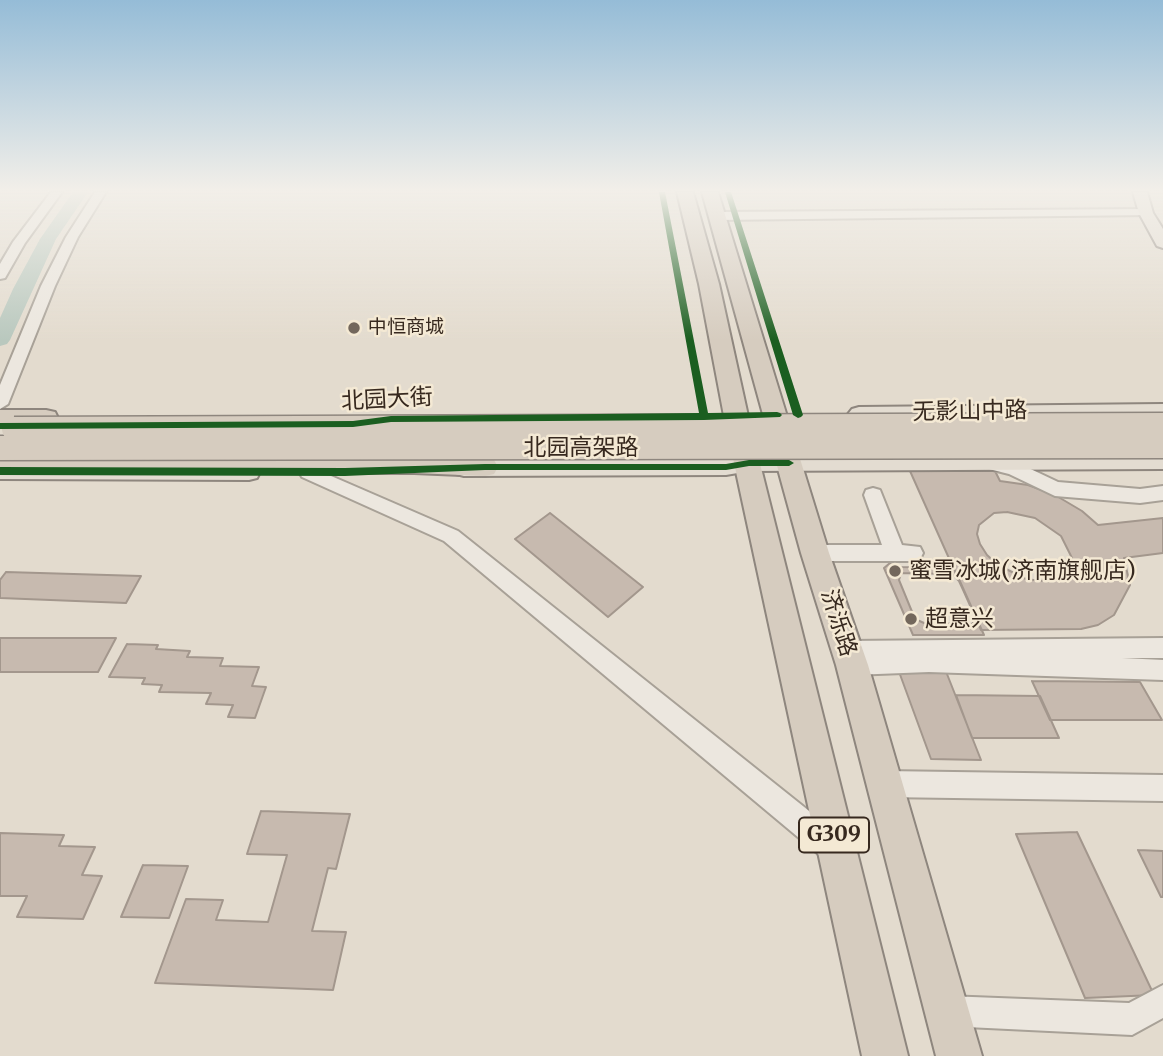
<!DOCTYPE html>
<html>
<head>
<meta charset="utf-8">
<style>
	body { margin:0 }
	canvas { display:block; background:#e3dbce }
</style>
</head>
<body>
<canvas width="1163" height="1056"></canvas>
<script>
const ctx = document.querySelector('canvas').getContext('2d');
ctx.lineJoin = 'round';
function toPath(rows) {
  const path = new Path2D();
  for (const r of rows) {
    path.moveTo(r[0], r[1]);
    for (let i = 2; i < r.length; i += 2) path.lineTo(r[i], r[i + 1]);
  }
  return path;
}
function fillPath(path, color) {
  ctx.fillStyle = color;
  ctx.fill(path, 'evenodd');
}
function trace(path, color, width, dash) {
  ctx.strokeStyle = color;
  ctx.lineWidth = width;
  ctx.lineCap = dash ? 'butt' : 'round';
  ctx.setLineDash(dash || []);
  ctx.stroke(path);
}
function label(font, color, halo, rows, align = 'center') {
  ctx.font = font + ' Merriweather,"Noto Sans SC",serif';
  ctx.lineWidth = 5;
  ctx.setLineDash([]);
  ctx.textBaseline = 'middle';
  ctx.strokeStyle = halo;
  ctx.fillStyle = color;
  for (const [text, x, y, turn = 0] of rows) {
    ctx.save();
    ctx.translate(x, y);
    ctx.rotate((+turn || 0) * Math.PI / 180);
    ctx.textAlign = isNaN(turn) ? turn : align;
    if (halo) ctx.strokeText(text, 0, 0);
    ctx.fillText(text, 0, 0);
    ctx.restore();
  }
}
fillPath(toPath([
	[73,192,88,192,56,239,10,340,7,344,0,346,0,318,13,289,40,239,73,192]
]), '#b9c8be');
const building = toPath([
	[910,471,995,471,1000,481,1028,485,1055,495,1082,511,1098,525,1163,518,1163,553,1124,558,1130,585,1114,615,1098,625,1081,629,981,630,910,471],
	[1007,512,1035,518,1061,536,1072,558,1071,568,1065,575,1041,581,1026,579,998,565,987,555,980,544,977,534,979,525,994,513,1007,512],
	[550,513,643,587,608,617,515,539,550,513],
	[890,563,900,567,954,568,984,635,913,635,884,568,890,563],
	[6,572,141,576,126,603,0,598,0,580,6,572],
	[901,573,952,574,959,581,976,618,972,624,924,623,915,619,899,580,901,573],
	[0,638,116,638,98,672,0,672,0,638],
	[127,644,158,645,156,649,190,651,187,657,223,658,220,666,259,667,252,686,266,687,255,718,228,717,233,705,206,704,211,693,159,692,162,685,142,684,145,678,109,677,127,644],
	[898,669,945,669,981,760,931,759,898,669],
	[1032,681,1140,682,1162,720,1050,720,1032,681],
	[956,695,1040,696,1059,738,972,738,956,695],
	[261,811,350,814,336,869,328,868,312,931,346,932,333,990,155,983,186,899,223,900,216,920,268,922,287,855,247,854,261,811],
	[1077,832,1154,995,1085,998,1016,834,1077,832],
	[0,833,64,835,59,846,95,847,82,875,102,876,83,919,17,917,27,896,0,896,0,833],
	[1138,850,1163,851,1163,897,1161,897,1138,850],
	[143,865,188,866,169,918,121,917,143,865]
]);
fillPath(building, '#c7baaf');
trace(building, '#a3978d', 2);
const minor = toPath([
	[51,192,62,192,25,243,5,278,0,279,0,264,13,242,51,192],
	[95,192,106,192,78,237,55,286,8,404,0,409,0,385,41,286,66,237,95,192],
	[1146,209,1152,213,1150,215,717,220,711,216,717,212,1146,209],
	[991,458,1020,464,1058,482,1140,489,1163,486,1163,500,1140,503,1055,496,1009,474,985,468,982,464,985,460,991,458],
	[308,466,458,531,843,838,846,848,843,858,833,861,823,858,444,541,302,477,299,472,302,467,308,466],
	[873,488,880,490,902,545,920,547,923,553,920,559,913,561,815,561,808,559,805,553,808,547,815,545,882,545,864,495,866,490,873,488],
	[1163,638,1163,658,1122,658,1163,660,1163,680,929,672,852,675,844,672,841,665,843,660,839,658,836,651,839,644,847,641,1163,638],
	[884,771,1163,775,1163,801,884,797,875,793,871,784,875,775,884,771],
	[1163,985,1163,1018,1132,1035,946,1026,935,1022,931,1011,935,1000,946,996,1129,1003,1163,985]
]);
const major = toPath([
	[1133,192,1147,192,1153,213,1163,229,1163,248,1157,246,1139,213,1133,192],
	[1163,404,1163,418,859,421,852,419,848,414,852,409,859,407,1163,404],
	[1163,453,1163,469,749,471,726,475,464,476,456,474,453,468,456,462,464,460,1163,453],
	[0,463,249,464,257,466,260,472,257,478,249,480,0,479,0,463]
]);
const highway = toPath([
	[677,192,693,192,719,284,748,416,908,1056,862,1056,724,416,699,284,677,192],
	[702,192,718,192,829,553,868,665,982,1056,936,1056,836,665,801,553,702,192],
	[0,410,46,410,55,412,58,418,55,424,46,426,0,426,0,410],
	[0,454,414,455,485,458,494,460,498,467,494,474,485,476,414,473,0,472,0,454]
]);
trace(minor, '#a8a197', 4);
trace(major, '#8e867e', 4);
trace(highway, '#8e867e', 4);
fillPath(minor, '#ece7df');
fillPath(major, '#e3dcd1');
fillPath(highway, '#d6ccbf');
const highwayBridge = toPath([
	[14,429,1163,425],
	[0,448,1163,446]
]);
trace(highwayBridge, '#8e867e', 27, []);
trace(highwayBridge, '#d6ccbf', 24);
fillPath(toPath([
	[659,192,665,192,708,413,777,412,780,413,782,415,780,417,704,420,391,422,353,427,0,429,0,423,353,421,391,416,699,413,659,192],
	[725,192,731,192,803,415,801,417,798,418,793,415,725,192],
	[749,460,789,460,794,463,789,466,749,466,726,470,485,470,345,476,0,475,0,467,345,468,485,464,726,464,749,460]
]), '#1b5e20');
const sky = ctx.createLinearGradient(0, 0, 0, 340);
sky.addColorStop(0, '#95bcd7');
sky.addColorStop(0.56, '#f2efe9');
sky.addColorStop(1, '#f2efe900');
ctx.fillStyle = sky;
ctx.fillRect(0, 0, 1163, 340);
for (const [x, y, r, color] of [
	[354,328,7,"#73675c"],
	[895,571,7,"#73675c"],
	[911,619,7,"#73675c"]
]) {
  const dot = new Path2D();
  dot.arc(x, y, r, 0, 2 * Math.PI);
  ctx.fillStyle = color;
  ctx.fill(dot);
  trace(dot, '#f4e9d4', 2.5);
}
label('19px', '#37291f', '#f4e9d4', [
	["中恒商城",368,328]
], 'left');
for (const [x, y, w] of [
	[834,835,70]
]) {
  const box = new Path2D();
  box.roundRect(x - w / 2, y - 17.5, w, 35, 5);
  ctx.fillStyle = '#f4e9d4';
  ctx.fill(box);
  trace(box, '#37291f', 2);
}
label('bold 21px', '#37291f', null, [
	["G309",834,835]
]);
label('23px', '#37291f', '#f4e9d4', [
	["北园大街",387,400,-3],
	["无影山中路",970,412,-1],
	["北园高架路",581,448],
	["济泺路",838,623,72]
]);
label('23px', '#37291f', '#f4e9d4', [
	["蜜雪冰城(济南旗舰店)",909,571],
	["超意兴",925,619]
], 'left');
</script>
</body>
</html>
